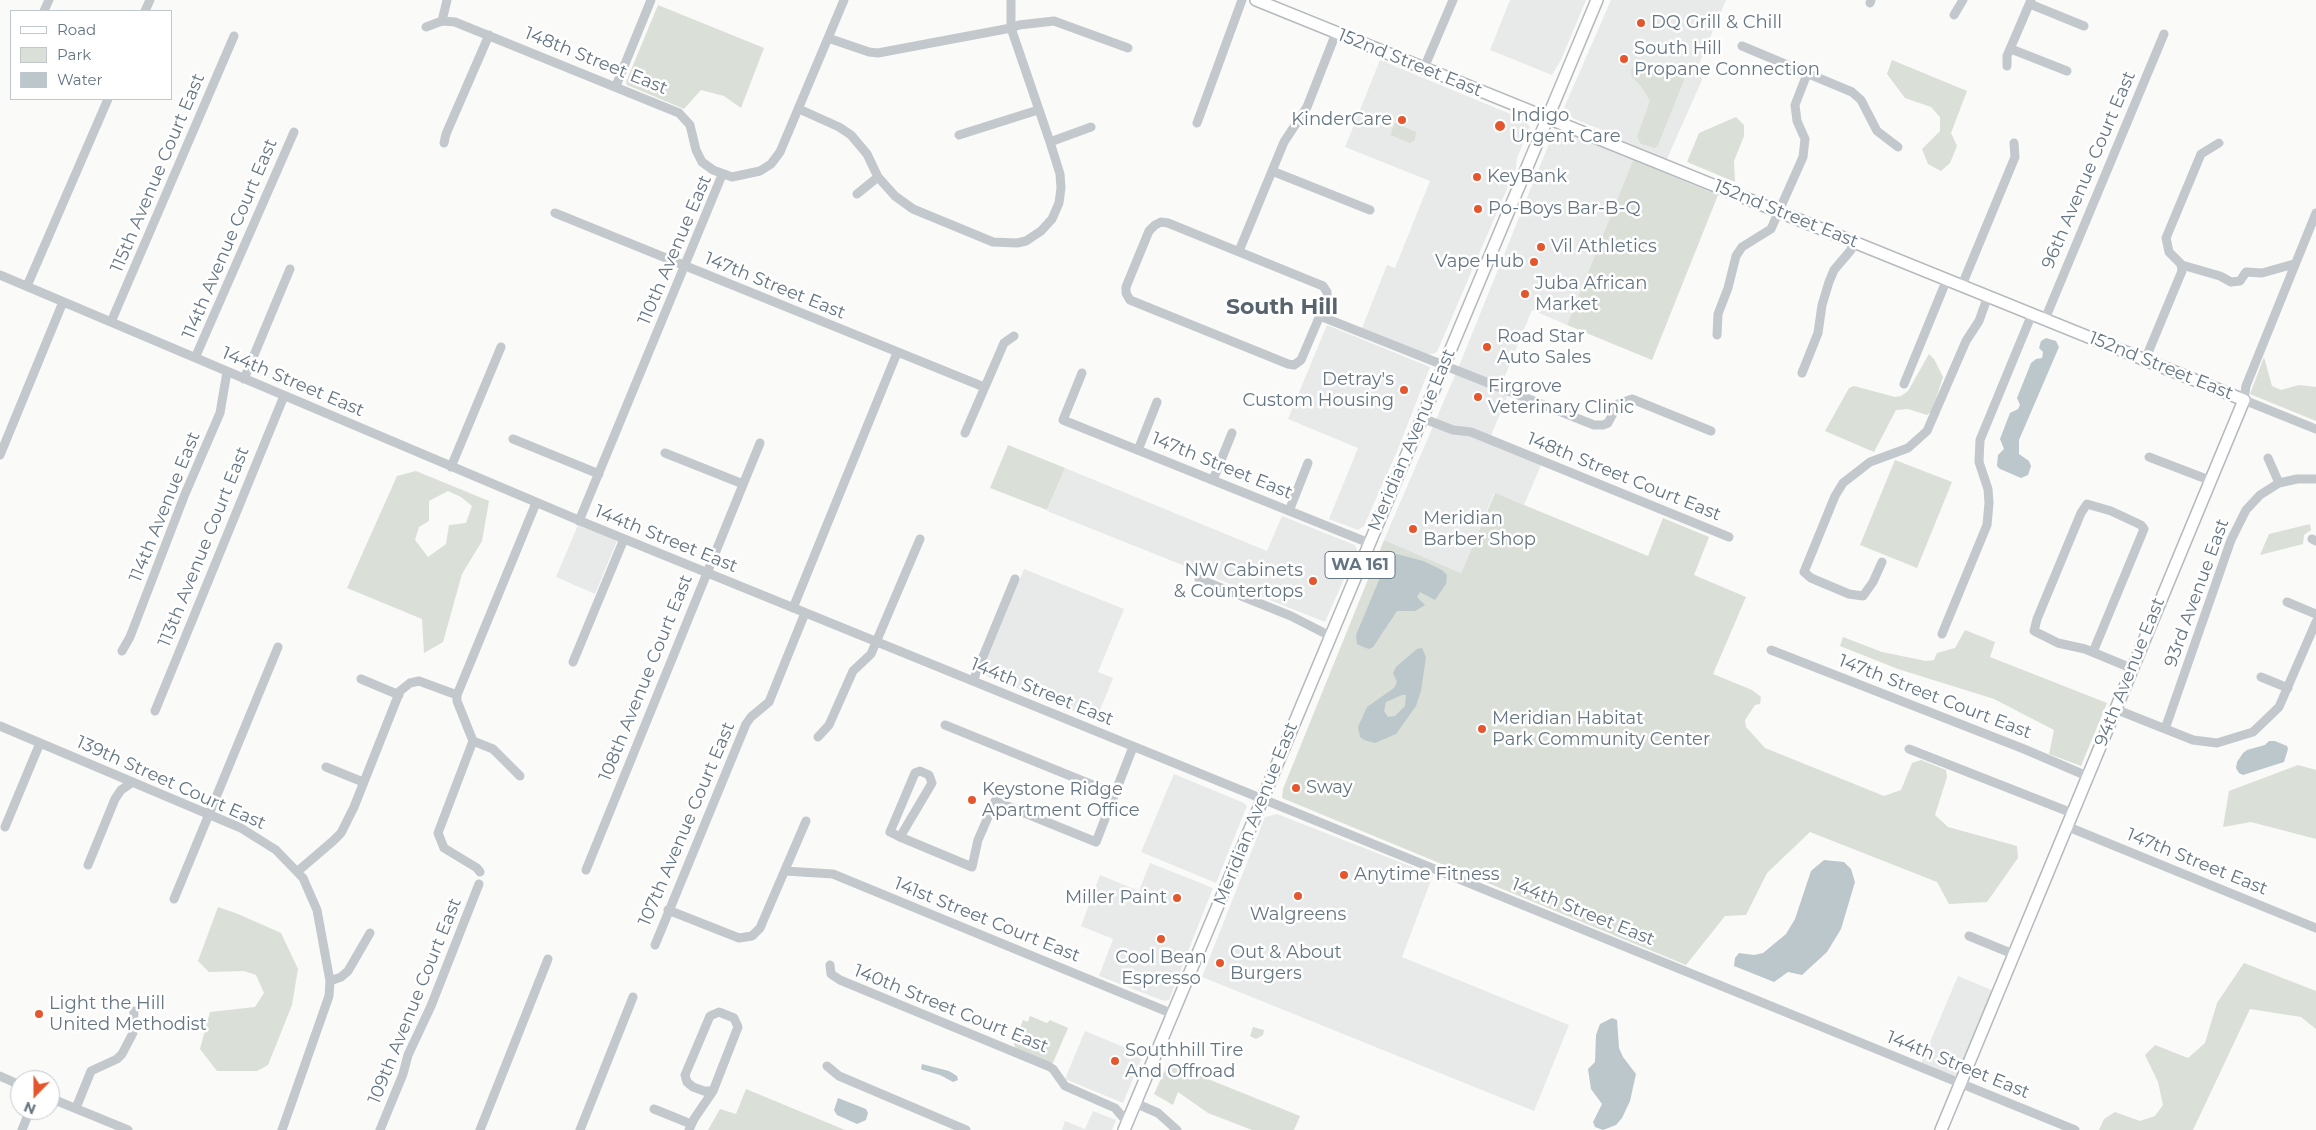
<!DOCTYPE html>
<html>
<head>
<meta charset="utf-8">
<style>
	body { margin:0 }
	#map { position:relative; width:2316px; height:1130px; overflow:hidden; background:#fafaf8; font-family:Montserrat,sans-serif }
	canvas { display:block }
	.legend { position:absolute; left:10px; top:10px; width:162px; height:90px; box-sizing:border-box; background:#fff; border:1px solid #c1c8cd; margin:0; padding:6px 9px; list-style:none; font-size:15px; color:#657683 }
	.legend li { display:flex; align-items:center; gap:10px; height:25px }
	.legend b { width:25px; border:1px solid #c1c8cd }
	.north { position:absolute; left:10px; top:1070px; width:50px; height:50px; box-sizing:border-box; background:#fff; border:1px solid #c1c8cd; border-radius:50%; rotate:202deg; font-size:14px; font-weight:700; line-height:20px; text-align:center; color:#657683 }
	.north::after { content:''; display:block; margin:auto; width:18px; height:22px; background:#e4572e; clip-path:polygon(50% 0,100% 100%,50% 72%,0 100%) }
</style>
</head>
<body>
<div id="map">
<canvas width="2316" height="1130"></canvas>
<ul class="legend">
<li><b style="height:6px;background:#fff"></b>Road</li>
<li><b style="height:14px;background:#dadfd7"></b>Park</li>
<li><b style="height:14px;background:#bbc7cb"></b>Water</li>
</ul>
<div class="north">N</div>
</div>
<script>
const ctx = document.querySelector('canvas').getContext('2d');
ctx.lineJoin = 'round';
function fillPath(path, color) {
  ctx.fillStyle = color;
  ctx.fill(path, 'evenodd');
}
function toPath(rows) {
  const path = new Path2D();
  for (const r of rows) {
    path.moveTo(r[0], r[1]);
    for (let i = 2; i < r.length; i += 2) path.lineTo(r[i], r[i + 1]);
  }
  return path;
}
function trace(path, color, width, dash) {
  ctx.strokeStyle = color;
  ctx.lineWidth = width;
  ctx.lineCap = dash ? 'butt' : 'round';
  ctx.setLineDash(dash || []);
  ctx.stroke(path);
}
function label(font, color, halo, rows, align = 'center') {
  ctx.font = font + ' Montserrat,sans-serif';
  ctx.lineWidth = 5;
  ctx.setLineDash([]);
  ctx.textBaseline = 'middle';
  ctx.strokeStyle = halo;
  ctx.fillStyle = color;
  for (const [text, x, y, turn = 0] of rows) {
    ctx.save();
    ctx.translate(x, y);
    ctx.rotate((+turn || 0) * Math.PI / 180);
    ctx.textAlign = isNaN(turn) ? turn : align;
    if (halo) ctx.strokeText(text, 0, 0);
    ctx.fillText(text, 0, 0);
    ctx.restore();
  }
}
fillPath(toPath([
	[1510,0,1586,0,1561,60,1552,75,1490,50],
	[1611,0,1726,0,1699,64,1702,80,1666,161,1628,144,1615,135,1574,119,1564,108],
	[1380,60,1525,120,1530,127,1517,158,1516,168,1437,352,1432,354,1426,354,1362,328,1387,265,1395,268,1430,181,1345,147],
	[1561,131,1633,160,1567,325,1532,310,1502,383,1511,387,1488,443,1541,465,1524,505,1494,493,1461,573,1384,540,1459,366,1552,136],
	[1327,325,1430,367,1398,449,1364,526,1358,530,1329,519,1358,448,1288,419],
	[1065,468,1267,551,1282,516,1355,545,1357,550,1325,622,1047,511],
	[578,525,617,541,595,594,556,577],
	[1024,569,1124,609,1098,672,1113,678,1096,720,981,674],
	[1174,774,1244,803,1247,806,1216,883,1141,852],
	[1277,814,1433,875,1402,957,1569,1025,1534,1111,1202,977,1265,817],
	[1150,863,1213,888,1169,1000,1164,1001,1099,976,1113,939,1081,926,1100,875,1139,891],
	[1958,976,1994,991,1959,1074,1954,1076,1921,1063],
	[1085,1031,1143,1055,1123,1103,1065,1079],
	[1093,1111,1116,1120,1112,1130,1062,1130,1065,1121,1085,1129]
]), '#e8e9e9');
fillPath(toPath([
	[658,5,764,48,741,108,724,96,701,90,684,109,627,85,626,82],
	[1641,59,1682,77,1684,80,1658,145,1655,148,1641,144,1637,137,1650,101,1641,86,1632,77,1631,71,1636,60],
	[1892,60,1967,91,1951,133,1957,146,1950,163,1941,171,1928,164,1922,149,1940,131,1940,117,1931,107,1905,98,1887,74],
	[1736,117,1744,125,1744,136,1734,161,1735,182,1687,162,1699,133],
	[1395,123,1416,132,1415,140,1410,143,1390,135],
	[1633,160,1718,195,1652,360,1567,325],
	[1929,354,1934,359,1943,377,1932,411,1927,415,1908,409,1896,410,1874,452,1825,431,1849,388,1854,386,1895,397,1901,396,1908,391],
	[2264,357,2272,386,2281,390,2299,385,2316,387,2316,421,2250,394],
	[1008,445,1065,468,1047,510,990,488],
	[1895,460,1952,482,1917,568,1860,545],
	[416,471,489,501,482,541,462,574,443,642,424,653,422,619,347,588,397,476],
	[448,491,461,497,472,506,466,523,449,525,446,544,428,557,415,540,419,527,429,521,429,501],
	[1495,493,1648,556,1663,518,1709,537,1694,575,1746,597,1713,674,1752,690,1761,697,1760,704,1755,705,1745,720,1746,727,1765,748,1884,796,1901,790,1912,763,1921,760,1946,770,1947,777,1935,815,1948,827,2017,846,2018,858,1987,902,1949,904,1937,882,1810,832,1767,873,1746,915,1725,916,1686,965,1282,798,1283,789,1384,540,1461,573],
	[2310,524,2311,530,2304,535,2303,544,2260,555,2269,534],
	[1965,630,1995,642,1990,657,2107,703,2081,766,2049,754,2054,730,1994,699,1898,669,1840,646,1843,637,1882,652,1926,661,1934,660,1937,653,1955,648],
	[2298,765,2316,770,2316,839,2251,822,2223,827,2229,791],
	[218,907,238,914,281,933,298,969,292,1005,268,1065,257,1071,217,1071,200,1049,210,1012,255,1007,264,993,256,975,244,971,209,972,198,961],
	[2244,963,2316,991,2316,1029,2301,1017,2250,1009,2193,1130,2099,1130,2104,1119,2115,1112,2140,1121,2155,1116,2163,1105,2158,1082,2145,1055,2155,1045,2188,1058,2205,1043,2217,1003],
	[1030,1016,1047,1023,1050,1020,1068,1028,1052,1065,1018,1051,1015,1047,1014,1044,1023,1020,1028,1022],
	[1253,1027,1264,1030,1263,1035,1256,1039,1250,1036],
	[1168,1063,1300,1116,1294,1130,1252,1130,1208,1113,1178,1092,1173,1105,1154,1094],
	[746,1089,845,1130,708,1130,720,1109,736,1114]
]), '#dadfd7');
fillPath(toPath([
	[2046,338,2056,341,2059,347,2019,440,2019,454,2029,461,2031,466,2028,475,2021,478,2000,469,1997,466,1998,455,2004,449,2000,439,2010,413,2018,409,2020,405,2017,398,2031,363,2036,359,2042,358,2043,352,2039,348,2041,341],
	[1397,554,1423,561,1442,570,1447,575,1446,584,1435,600,1420,592,1417,597,1425,605,1415,611,1397,611,1373,647,1369,649,1361,646,1357,644,1356,635,1387,561,1391,556],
	[1422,648,1426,657,1421,691,1416,706,1396,734,1375,743,1364,740,1360,737,1358,727,1367,707,1394,688,1397,682,1393,673,1396,667,1417,649],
	[1402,695,1406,695,1405,706,1395,716,1388,717,1384,711,1386,702],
	[2269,741,2275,741,2287,746,2288,749,2284,762,2243,775,2239,773,2236,768,2237,762,2243,753,2247,750,2265,745],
	[1824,860,1844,862,1851,869,1855,882,1841,929,1827,952,1802,975,1788,972,1774,982,1734,966,1735,958,1739,953,1754,955,1763,953,1786,934,1795,919,1811,871],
	[1612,1018,1617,1020,1619,1048,1623,1057,1636,1074,1630,1101,1622,1118,1616,1125,1603,1130,1595,1127,1593,1122,1602,1104,1591,1089,1588,1069,1595,1062,1596,1035,1600,1024],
	[922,1064,949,1071,957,1076,958,1080,953,1082,940,1075,923,1070,921,1069],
	[838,1098,866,1109,868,1113,866,1120,857,1124,837,1115,834,1110]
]), '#bbc7cb');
const major = toPath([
	[1256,0,2244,400,1941,1130],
	[1124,1130,1597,0]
]);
trace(major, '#b5babe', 14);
trace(toPath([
	[1870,3,1871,0],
	[2030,4,2084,26],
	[44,11,49,0],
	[145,11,150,0],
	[1954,15,1963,0],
	[442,21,447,0],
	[426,27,442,21,455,22,679,113,690,125,696,150,702,162,713,170,732,177,760,171,771,164,780,152,844,0],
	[828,38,869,52,878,53,1011,28,1019,25,1054,21,1128,48],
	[1742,46,1852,92,1861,100,1877,131,1898,147],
	[2011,49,2067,71],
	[2007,66,2007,56,2031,0],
	[1424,68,1453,0],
	[616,86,651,0],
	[799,109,839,127,851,135,867,154,878,177,895,196,913,209,993,242,1017,243,1026,241,1041,231,1052,219,1059,203,1061,188,1060,174,1050,142,1011,28,1011,0],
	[1197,123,1242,0],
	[959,135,1038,110],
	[1050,142,1091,127],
	[444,143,446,134,489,35],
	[1272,171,1370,210],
	[857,194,878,177],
	[555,213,984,387],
	[2316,213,2246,386,2244,400,2316,429],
	[1161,222,1168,223,1323,286,1327,292,1327,299,1301,360,1294,365,1288,364,1130,300,1126,293,1126,287,1149,231,1155,225,1161,222],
	[1239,251,1284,142,1307,107,1336,33],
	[2182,265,2220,276,2231,282,2240,281,2246,272,2262,273,2294,264],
	[0,275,590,525,2075,1130],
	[1962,285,2015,157,2014,143],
	[27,286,108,99],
	[1320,316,1594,425,1603,425,1608,423,1618,404,1632,399,1711,431],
	[2045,319,2164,34],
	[111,322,234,36],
	[1717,335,1718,314,1728,288,1736,256,1742,247,1771,229,1803,157,1805,139,1797,121,1795,105,1807,74],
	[195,358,294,132],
	[2145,360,2182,271,2181,264,2169,252,2166,238,2201,154,2219,143],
	[1082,373,1063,420,1369,543],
	[1802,373,1818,333,1822,305,1829,282,1834,270,1851,250,1854,241],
	[244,379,290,269],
	[1904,384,1947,279],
	[1422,418,1453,430,1471,432,1729,537],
	[965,433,1004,343,1014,336],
	[513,439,599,474],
	[1138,450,1157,402],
	[665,453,743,484],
	[0,455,63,302],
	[2149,457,2209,480],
	[2268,458,2279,483],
	[451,467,501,347],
	[1213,480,1232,433],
	[1289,511,1308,463],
	[579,521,722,175],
	[2312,539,2316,541],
	[1882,562,1873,582,1863,596,1849,594,1811,578,1804,572,1835,496,1843,483,1870,462,1908,448,1927,431,1966,341,1979,321,1988,296],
	[1199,579,1291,616,1330,636],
	[2287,602,2316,614],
	[793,608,897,353],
	[1942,634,1987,525,1989,503,1988,489,1979,462,1980,440,2032,314],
	[1771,650,2024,749,2087,776],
	[122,651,130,637,185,494,220,413,227,372],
	[2093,652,2144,529,2141,525,2111,511,2087,504,2081,513,2037,619,2034,631,2058,643,2085,649,2131,668],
	[573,662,624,539],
	[2261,677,2288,688],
	[361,679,399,695],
	[973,681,1015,579],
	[457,695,536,503],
	[2115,709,2193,740,2217,743,2253,732,2279,707,2316,622],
	[155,711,284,396],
	[945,725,1115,794],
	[0,726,241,828,276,850,303,878,317,910,330,981,329,996,282,1130],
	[2165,729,2231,540,2246,510,2260,495,2279,483,2297,479,2316,479],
	[818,737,829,725,853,671,871,654,920,539],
	[473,741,438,833,444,848,477,868,480,872],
	[1909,749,2072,813],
	[326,767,363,782],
	[2066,826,2316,928],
	[5,827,40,743],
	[900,837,932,783,929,775,920,771,915,773,890,832,900,837,972,867,978,840,995,801,1096,842,1133,747],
	[88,865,115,799,121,790,133,782],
	[586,870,760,443],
	[298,871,333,841,341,833,354,807,400,691,410,683,419,681,457,695,457,701,473,741,493,749,520,776],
	[785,871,833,874,1173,1014],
	[174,899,278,647],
	[668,910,739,938,752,936,760,928,806,821],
	[1969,936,2013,954],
	[655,945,746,724,751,717,769,702,805,613],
	[830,965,831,974,840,980,1048,1066,1053,1069,1065,1086,1115,1108,1127,1122],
	[330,981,341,977,348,971,370,933],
	[827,1066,839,1076,966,1130],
	[0,1076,20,1085],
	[50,1098,128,1130],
	[1135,1103,1158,1113,1177,1130],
	[76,1108,91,1071,117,1059,122,1054,133,1033,134,1011],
	[654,1109,691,1124],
	[22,1130,30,1110],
	[380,1130,403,1074,408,1055,431,1006,479,884],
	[480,1130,548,959],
	[580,1130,633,997],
	[689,1130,694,1119,713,1091,738,1027,734,1018,719,1012,710,1016,685,1075,687,1082,693,1087,704,1091,713,1091]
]), '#c3c8cc', 9);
trace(major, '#fff', 11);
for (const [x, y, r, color] of [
	[1641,23,5,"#e4572e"],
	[1624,59,5,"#e4572e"],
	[1402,120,5,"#e4572e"],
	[1500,126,6,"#e4572e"],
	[1477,177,5,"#e4572e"],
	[1478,209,5,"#e4572e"],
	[1541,247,5,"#e4572e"],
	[1534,262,5,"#e4572e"],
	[1525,294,5,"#e4572e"],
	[1487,347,5,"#e4572e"],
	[1404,390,5,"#e4572e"],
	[1478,397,5,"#e4572e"],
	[1413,529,5,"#e4572e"],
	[1313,581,5,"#e4572e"],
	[1482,729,5,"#e4572e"],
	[1296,788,5,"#e4572e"],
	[972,800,5,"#e4572e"],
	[1344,875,5,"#e4572e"],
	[1298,896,5,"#e4572e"],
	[1177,898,5,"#e4572e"],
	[1161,939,5,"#e4572e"],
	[1220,963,5,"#e4572e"],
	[39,1014,5,"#e4572e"],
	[1115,1061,5,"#e4572e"]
]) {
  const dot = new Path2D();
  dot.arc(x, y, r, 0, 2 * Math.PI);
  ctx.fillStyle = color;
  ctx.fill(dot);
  trace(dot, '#fff', 2);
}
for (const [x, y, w] of [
	[1360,565,70]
]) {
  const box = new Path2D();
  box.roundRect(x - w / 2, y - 13.5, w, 27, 4);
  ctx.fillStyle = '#fff';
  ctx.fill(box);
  trace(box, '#657683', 1);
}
label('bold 16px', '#657683', null, [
	["WA 161",1360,565]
]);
label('18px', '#657683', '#fff', [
	["DQ Grill & Chill",1651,23],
	["South Hill",1634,49],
	["Propane Connection",1634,70],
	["Indigo",1511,116],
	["Urgent Care",1511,137],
	["KinderCare",1392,120,"right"],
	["KeyBank",1487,177],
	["Po-Boys Bar-B-Q",1488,209],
	["Vil Athletics",1551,247],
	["Vape Hub",1524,262,"right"],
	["Juba African",1535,284],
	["Market",1535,305],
	["Road Star",1497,337],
	["Auto Sales",1497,358],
	["Detray's",1394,380,"right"],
	["Custom Housing",1394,401,"right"],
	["Firgrove",1488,387],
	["Veterinary Clinic",1488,408],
	["Meridian",1423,519],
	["Barber Shop",1423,540],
	["NW Cabinets",1303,571,"right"],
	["& Countertops",1303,592,"right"],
	["Meridian Habitat",1492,719],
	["Park Community Center",1492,740],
	["Sway",1306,788],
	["Keystone Ridge",982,790],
	["Apartment Office",982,811],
	["Anytime Fitness",1354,875],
	["Miller Paint",1167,898,"right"],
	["Walgreens",1298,915,"center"],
	["Out & About",1230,953],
	["Burgers",1230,974],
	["Cool Bean",1161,958,"center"],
	["Espresso",1161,979,"center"],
	["Light the Hill",49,1004],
	["United Methodist",49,1025],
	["Southhill Tire",1125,1051],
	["And Offroad",1125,1072]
], 'left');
label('18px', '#657683', '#fff', [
	["148th Street East",596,61,22],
	["152nd Street East",1410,63,22],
	["96th Avenue Court East",2089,170,-67],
	["115th Avenue Court East",158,173,-67],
	["152nd Street East",1786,214,22],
	["114th Avenue Court East",230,239,-67],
	["110th Avenue East",675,250,-67],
	["147th Street East",775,286,22],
	["152nd Street East",2161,366,22],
	["144th Street East",293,382,23],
	["Meridian Avenue East",1412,440,-67],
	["147th Street East",1222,466,22],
	["148th Street Court East",1624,477,22],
	["114th Avenue East",165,507,-68],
	["144th Street East",666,539,22],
	["113th Avenue Court East",204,547,-68],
	["93rd Avenue East",2197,593,-70],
	["94th Avenue East",2130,672,-68],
	["108th Avenue Court East",646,678,-68],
	["144th Street East",1042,692,22],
	["147th Street Court East",1935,697,21],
	["139th Street Court East",171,783,24],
	["Meridian Avenue East",1256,814,-68],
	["107th Avenue Court East",687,824,-67],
	["147th Street East",2197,862,22],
	["144th Street East",1583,912,22],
	["141st Street Court East",987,920,22],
	["109th Avenue Court East",415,1001,-68],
	["140th Street Court East",951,1009,22],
	["144th Street East",1958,1065,22]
]);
label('bold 22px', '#57646e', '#fff', [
	["South Hill",1282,308]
]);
</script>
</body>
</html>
